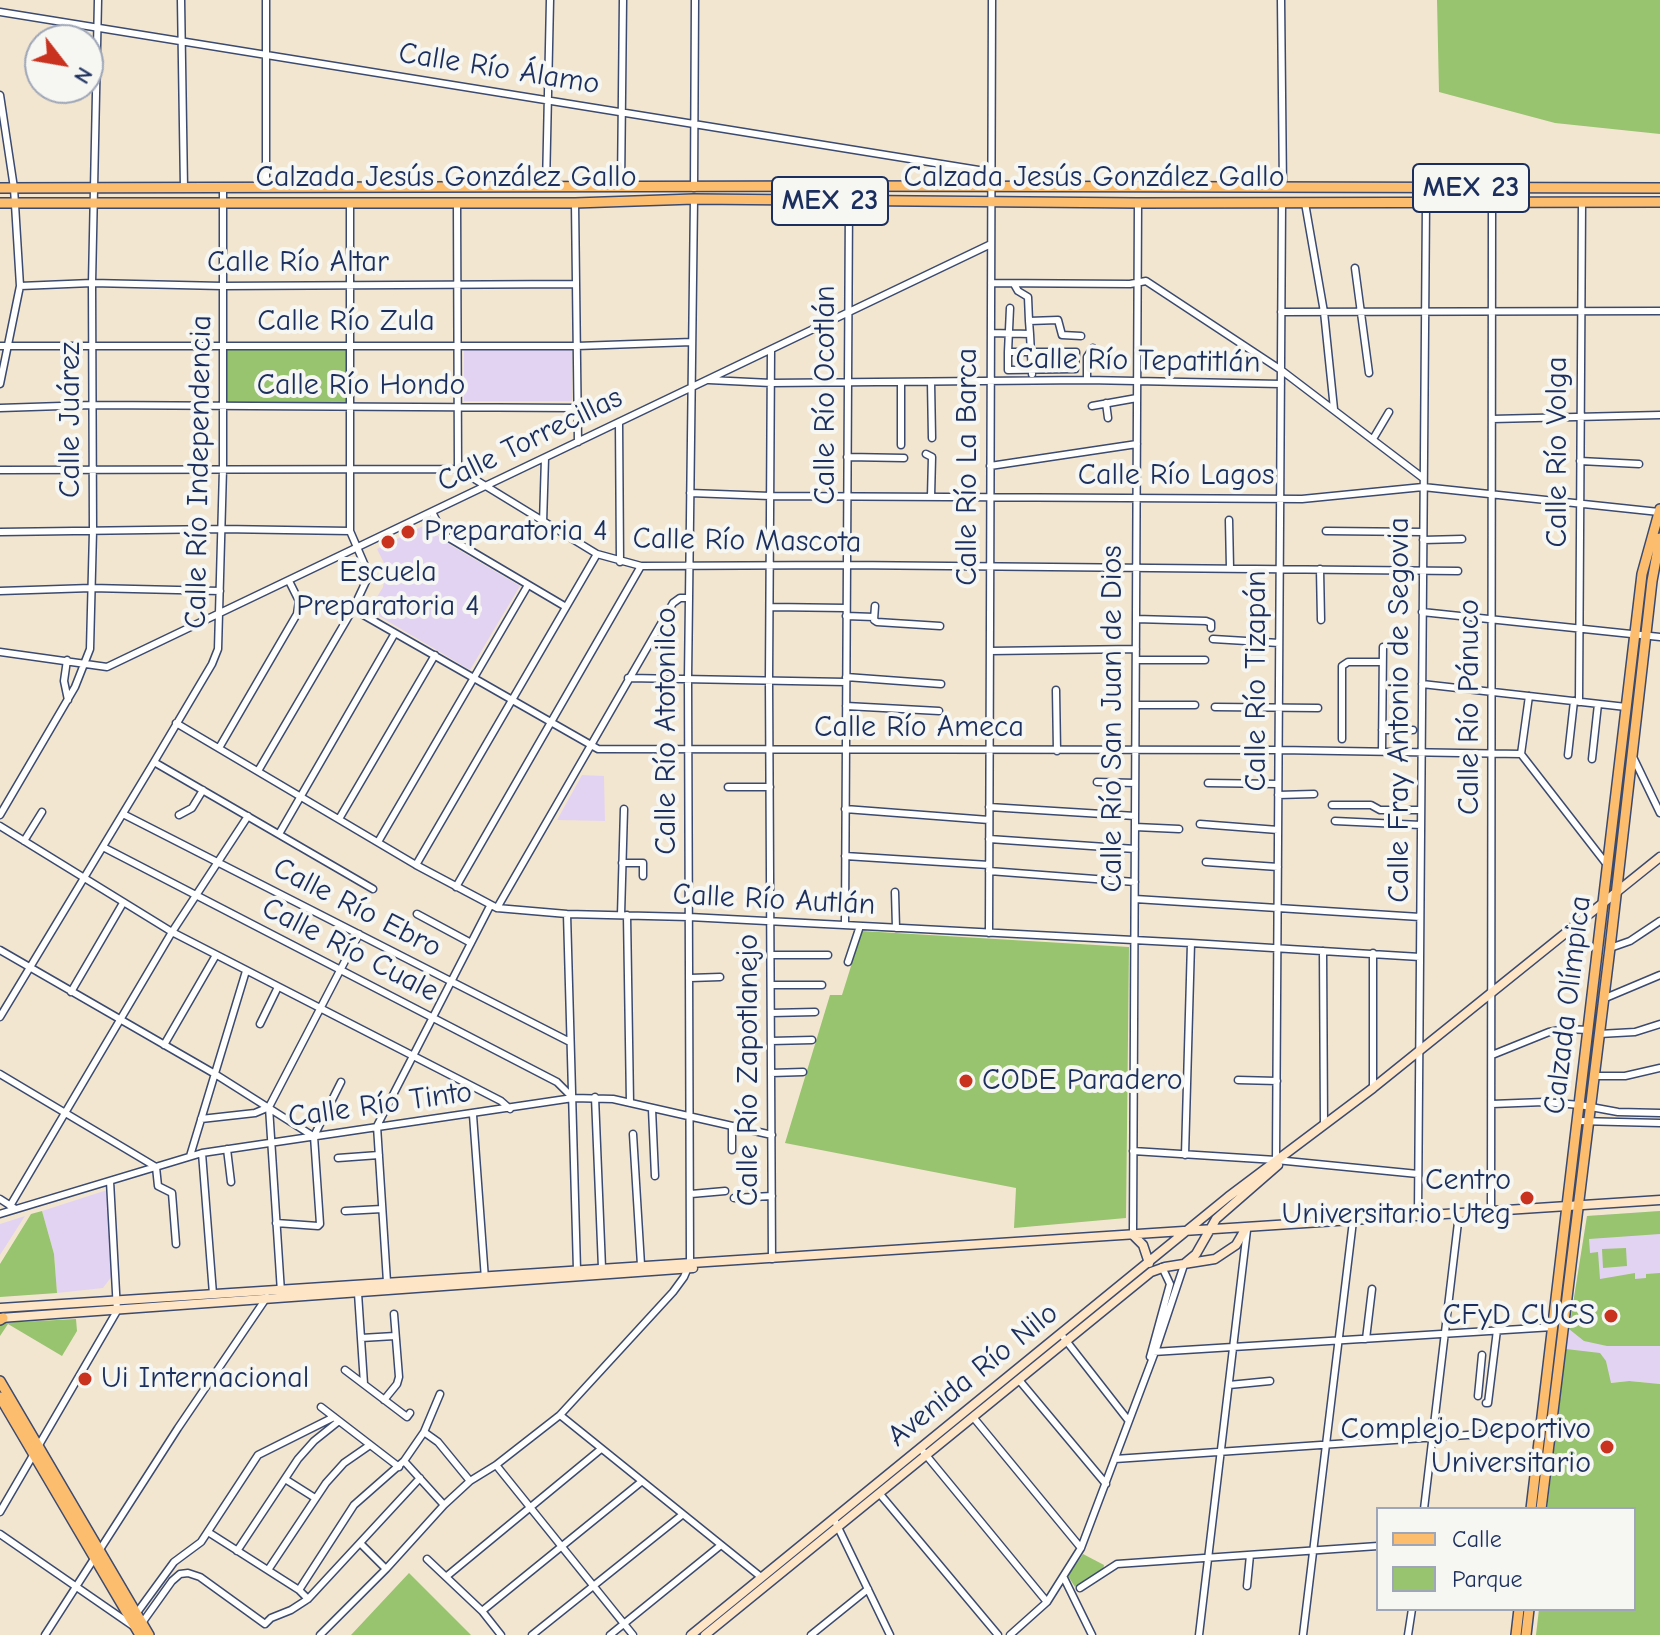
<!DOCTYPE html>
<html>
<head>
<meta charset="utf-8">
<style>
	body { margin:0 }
	#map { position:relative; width:1660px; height:1635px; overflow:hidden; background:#f3e6d0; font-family:"Comic Neue",sans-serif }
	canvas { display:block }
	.legend { position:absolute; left:1376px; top:1507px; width:260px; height:104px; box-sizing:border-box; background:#f6f6f2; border:2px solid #9ea6b7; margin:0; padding:10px 14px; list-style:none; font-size:24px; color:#1b2f5e }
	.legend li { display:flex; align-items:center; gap:16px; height:40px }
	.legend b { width:40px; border:2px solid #9ea6b7 }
	.north { position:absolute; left:24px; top:24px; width:80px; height:80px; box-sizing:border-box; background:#f6f6f2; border:2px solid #9ea6b7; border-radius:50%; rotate:121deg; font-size:22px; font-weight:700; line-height:32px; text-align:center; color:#1b2f5e }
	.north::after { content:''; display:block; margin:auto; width:28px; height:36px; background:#c8321e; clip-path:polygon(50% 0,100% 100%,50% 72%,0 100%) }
</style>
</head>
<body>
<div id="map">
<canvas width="1660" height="1635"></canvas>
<ul class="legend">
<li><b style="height:10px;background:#fcbd6f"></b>Calle</li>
<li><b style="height:22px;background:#98c36f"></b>Parque</li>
</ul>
<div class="north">N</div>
</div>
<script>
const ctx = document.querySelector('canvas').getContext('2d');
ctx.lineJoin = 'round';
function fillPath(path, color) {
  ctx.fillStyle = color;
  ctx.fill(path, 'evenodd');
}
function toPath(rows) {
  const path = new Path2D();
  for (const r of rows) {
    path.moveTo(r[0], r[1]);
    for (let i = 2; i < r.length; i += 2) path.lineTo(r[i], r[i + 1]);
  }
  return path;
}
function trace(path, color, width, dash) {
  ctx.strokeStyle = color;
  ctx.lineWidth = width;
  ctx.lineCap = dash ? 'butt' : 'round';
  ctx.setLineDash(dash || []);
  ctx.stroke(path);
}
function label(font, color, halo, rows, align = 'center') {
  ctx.font = font + ' "Comic Neue",sans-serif';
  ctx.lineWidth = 8;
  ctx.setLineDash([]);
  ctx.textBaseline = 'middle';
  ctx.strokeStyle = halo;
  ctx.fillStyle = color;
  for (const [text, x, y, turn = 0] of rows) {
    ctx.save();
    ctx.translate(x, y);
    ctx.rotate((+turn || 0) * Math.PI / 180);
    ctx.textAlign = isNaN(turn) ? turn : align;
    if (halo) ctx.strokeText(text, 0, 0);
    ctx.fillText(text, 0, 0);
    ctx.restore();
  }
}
fillPath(toPath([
	[464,350,572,350,572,401,464,401],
	[431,522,440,539,520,586,470,670,369,610,383,587,385,575,384,563,377,549],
	[582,775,604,776,605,821,557,820],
	[107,1190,112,1276,103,1288,57,1293,54,1254,42,1211],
	[1660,1211,1660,1384,1629,1381,1610,1383,1606,1361,1566,1349,1587,1216],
	[25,1216,0,1255,0,1224]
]), '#e3d3f2');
fillPath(toPath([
	[1437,0,1660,0,1660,134,1555,123,1439,92],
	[224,346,348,346,348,406,224,406],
	[862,931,1129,947,1126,1218,1014,1228,1016,1188,785,1143,830,995,842,995],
	[42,1211,54,1254,57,1293,0,1297,0,1264,31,1214],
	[1660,1211,1660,1234,1589,1239,1590,1253,1598,1252,1600,1279,1635,1273,1635,1279,1646,1278,1646,1274,1660,1273,1660,1346,1607,1346,1584,1341,1569,1329,1587,1216],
	[1626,1248,1627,1266,1603,1268,1602,1249],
	[76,1319,77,1331,62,1356,8,1324,0,1336,0,1323],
	[1566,1349,1600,1353,1606,1361,1611,1383,1629,1381,1660,1384,1660,1635,1536,1635,1539,1609,1634,1609,1634,1509,1547,1509],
	[1083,1554,1104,1565,1103,1570,1075,1587,1068,1576],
	[409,1573,471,1635,351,1635]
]), '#98c36f');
const street = toPath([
	[181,0,184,188],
	[1281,0,1283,188],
	[0,12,991,172],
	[0,95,14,188,20,286,0,384],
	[546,187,550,0],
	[621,187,623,0],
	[266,188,266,0],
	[694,188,695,0],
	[457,203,458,469],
	[575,203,578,442],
	[1305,203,1324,312,1334,409],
	[1355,268,1369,373],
	[991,283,1130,284,1146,281,1281,370,1423,478],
	[1014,284,1018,291,1028,297,1029,321],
	[20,286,92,283,222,286,576,284],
	[1281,312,1660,311],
	[991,333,1030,334,1029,321,1058,320,1062,335,1081,336],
	[1030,334,1032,374],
	[0,346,577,346,692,342],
	[771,350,769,680,772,1259],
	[1008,352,1076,352,1075,369,1008,370,1008,352,1010,308],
	[709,380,771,383,1087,380,1281,384],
	[1087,380,1087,357,1093,348],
	[901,382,901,445],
	[931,382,932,438],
	[1106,403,1108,418],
	[1092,406,1137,398],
	[0,408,92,405,578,408],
	[1492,419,1660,415],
	[619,422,620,562],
	[1373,439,1389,412],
	[926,454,932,457,931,497],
	[847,457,904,458],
	[1580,461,1639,464],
	[990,466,1137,444],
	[0,470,458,469,597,554,641,566,847,565,1458,571],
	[690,493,770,496,1302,499,1423,487,1659,512],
	[432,512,444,535,566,607],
	[1229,520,1230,568],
	[543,523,545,458],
	[1326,531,1423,532],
	[0,532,221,529,350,531],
	[1423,540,1462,539],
	[1320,569,1321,620],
	[0,591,91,588,220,591],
	[875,606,874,620,877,622,940,626],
	[770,607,846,608],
	[353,609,598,749,1279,750,1521,754],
	[1422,612,1660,637],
	[846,616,874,617],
	[1136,619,1206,621,1211,623,1211,628],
	[1213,639,1279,643],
	[990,651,1136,649],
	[0,652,107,667,991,244],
	[67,660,64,681,68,700],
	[1136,660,1205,660],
	[846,677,941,684],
	[628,678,846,682],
	[1422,684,1626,707],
	[1056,690,1057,751],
	[1529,696,1521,754,1608,866],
	[1579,702,1582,202],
	[1136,705,1195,705],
	[846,706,939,711],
	[1215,707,1318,708],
	[176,723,416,865,497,908,567,914,689,917,1191,943,1420,957],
	[1382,730,1413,730],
	[1342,739,1342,666,1348,662,1382,662],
	[219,748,297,614,299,601,289,581],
	[1382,751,1383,647],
	[1568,755,1574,701],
	[1592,759,1598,704],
	[1634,759,1660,813],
	[154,762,373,889],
	[258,771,353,609,369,575,350,531,350,203],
	[1097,782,1135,783],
	[1208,783,1278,784],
	[728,787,770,787],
	[1278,795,1314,794],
	[1332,805,1371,805,1380,810,1421,810],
	[989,807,1135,816],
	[845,809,989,820],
	[123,814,570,1042],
	[0,815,75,687,90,649,93,531,92,283,98,0],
	[179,815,192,808,203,790],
	[339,819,435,655],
	[1335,821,1421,825],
	[1200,824,1278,830],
	[0,826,172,932,501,1101,510,1109],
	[1135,827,1179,829],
	[279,834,395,633],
	[989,839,1135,849],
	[24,841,42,812],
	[378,842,528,585],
	[103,847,557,1082,573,1098],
	[845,856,989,865],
	[1206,862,1278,867],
	[622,863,643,863,643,876],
	[416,865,597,554],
	[989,871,1135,882],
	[456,887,641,566],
	[895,892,896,928],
	[1135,899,1420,917],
	[497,908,673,603,680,598,689,598],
	[417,914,471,943],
	[567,914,577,1270],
	[621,915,624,809],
	[627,915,630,1103],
	[845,925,849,201],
	[989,933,992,0],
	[1610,948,1630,941,1660,921],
	[0,950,215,1074,313,1136],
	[1323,951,1324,1125],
	[1373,953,1373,1088],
	[771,955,828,955],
	[848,962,860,926],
	[690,978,720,977],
	[771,985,822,985],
	[71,992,123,903],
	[1603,999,1660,975],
	[771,1013,815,1012],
	[0,1017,154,762,212,664,218,649,223,469,223,188],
	[260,1024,278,987],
	[1599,1034,1635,1032,1660,1024],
	[771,1041,812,1040],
	[164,1045,216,955],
	[1492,1055,1549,1032,1565,1029,1589,1030],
	[771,1073,803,1072],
	[0,1074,156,1167],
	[1595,1076,1625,1076,1660,1068],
	[1238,1080,1277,1081],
	[595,1097,602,1268],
	[1492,1104,1544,1102,1580,1105,1618,1112,1660,1113],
	[652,1109,655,1176],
	[473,1115,485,1279],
	[201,1119,255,1113,269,1107],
	[1578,1121,1660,1123],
	[633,1134,641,1265],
	[314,1136,341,1082],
	[227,1149,231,1182],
	[732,1150,732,1126],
	[1133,1151,1276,1160,1418,1174],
	[202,1153,213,1294],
	[1185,1155,1191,943],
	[190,1156,246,971],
	[338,1158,379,1155],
	[1276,1160,1282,203],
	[156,1167,158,1186,172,1193,176,1244],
	[691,1194,725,1191],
	[734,1198,772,1196],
	[0,1199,14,1208],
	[10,1206,172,932,248,816],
	[345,1211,382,1209],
	[1491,1212,1492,202],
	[0,1214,202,1153,573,1098,613,1099,772,1135],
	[1418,1217,1426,203],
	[276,1223,318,1226,320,1224,314,1136],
	[1133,1236,1138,203],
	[387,1282,377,1126,490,906],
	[281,1292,269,1107,359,934],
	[358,1293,364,1384],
	[361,1338,395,1336],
	[1064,1338,1128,1420],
	[1366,1339,1372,1289],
	[1153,1352,1553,1327],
	[1150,1357,1170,1284,1162,1267],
	[345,1370,407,1417,410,1413],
	[1019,1380,1106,1484],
	[1229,1385,1270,1381],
	[1478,1396,1482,1355],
	[384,1400,397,1384,399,1377,394,1314],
	[1486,1403,1488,1403,1497,1330],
	[321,1407,399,1467],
	[560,1415,761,1577],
	[973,1417,1081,1548],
	[424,1432,438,1442,470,1481],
	[921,1449,1047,1602],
	[1115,1459,1541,1430],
	[404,1461,444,1505],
	[496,1465,633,1635],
	[1499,1466,1536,1464],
	[285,1479,315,1498],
	[879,1493,998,1635],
	[1424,1509,1459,1214],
	[0,1512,117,1311,110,1181],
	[834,1519,890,1635],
	[208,1532,299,1590,308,1599],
	[0,1534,133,1626],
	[361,1544,386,1569],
	[237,1551,298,1459,314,1441,339,1421],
	[427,1559,482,1611,501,1635],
	[268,1570,326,1483,344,1463,370,1445],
	[447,1576,601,1449],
	[1064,1578,1092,1635],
	[1247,1586,1250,1555],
	[1080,1588,1117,1564,1378,1546],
	[299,1590,354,1505,404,1461,424,1432,440,1394],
	[482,1611,641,1482],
	[136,1614,174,1562,201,1542,258,1455,334,1417],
	[142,1623,172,1581,180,1574,188,1573,200,1577,265,1624],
	[265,1624,271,1618,291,1610,308,1599,420,1478],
	[45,1635,178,1428,267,1297],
	[320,1635,386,1569,444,1505,470,1481,496,1465,560,1415,673,1292,684,1277,690,1263,688,678,694,199],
	[532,1635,682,1515],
	[610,1635,721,1545],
	[811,1635,868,1589],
	[1010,1635,1047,1602,1081,1548,1155,1352,1184,1265],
	[1199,1635,1247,1230],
	[1303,1635,1353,1221],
	[1408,1635,1412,1609]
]);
const secondary = toPath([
	[1134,1236,1143,1245,1149,1263],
	[1184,1264,1196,1254,1216,1219,1278,1165],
	[0,1308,1660,1200],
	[0,1318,693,1268],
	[691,1635,1228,1197,1373,1088,1660,857],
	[705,1635,1151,1272,1165,1267,1215,1259,1236,1245,1246,1228]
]);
const primary = toPath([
	[0,188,849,186,1660,188],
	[0,203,575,203,694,199,1138,203,1660,202],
	[0,1320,3,1318],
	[0,1381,149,1635],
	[0,1397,140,1635],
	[1531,1509,1642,574,1660,509],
	[1541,1509,1610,948,1652,581,1660,538],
	[1516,1635,1519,1609],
	[1526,1635,1529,1609]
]);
trace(street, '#3b4a6f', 9);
trace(secondary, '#3b4a6f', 11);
trace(primary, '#3b4a6f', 12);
trace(street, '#fff', 6);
trace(secondary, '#fee5c5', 8);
trace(primary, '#fcbd6f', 9);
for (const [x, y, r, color] of [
	[408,532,8,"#c8321e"],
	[388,542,8,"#c8321e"],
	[966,1081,8,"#c8321e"],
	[1527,1198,8,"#c8321e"],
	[1611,1316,8,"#c8321e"],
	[85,1379,8,"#c8321e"],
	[1607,1447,8,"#c8321e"]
]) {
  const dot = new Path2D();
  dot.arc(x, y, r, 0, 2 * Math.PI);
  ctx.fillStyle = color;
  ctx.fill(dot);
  trace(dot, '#f6f6f2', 3);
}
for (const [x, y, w] of [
	[1471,188,116],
	[830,201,116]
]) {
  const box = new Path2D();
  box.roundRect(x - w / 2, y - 24, w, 48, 6);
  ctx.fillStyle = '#f6f6f2';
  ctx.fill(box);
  trace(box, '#1b2f5e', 2);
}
label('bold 28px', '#1b2f5e', null, [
	["MEX 23",1471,188],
	["MEX 23",830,201]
]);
label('30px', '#1b2f5e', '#f6f6f2', [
	["Calle Río Álamo",499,69,9],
	["Calzada Jesús González Gallo",446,178],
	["Calzada Jesús González Gallo",1094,178],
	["Calle Río Altar",298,263],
	["Calle Río Zula",346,322],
	["Calle Río Tepatitlán",1138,361,1],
	["Calle Río Hondo",361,386],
	["Calle Río Ocotlán",826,395,-90],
	["Calle Juárez",71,420,-90],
	["Calle Torrecillas",530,440,-26],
	["Calle Río Volga",1558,452,-90],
	["Calle Río La Barca",968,467,-90],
	["Calle Río Independencia",199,472,-89],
	["Calle Río Lagos",1176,476],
	["Calle Río Mascota",747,541,1],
	["Calle Río Tizapán",1257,681,-90],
	["Calle Río Pánuco",1470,707,-90],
	["Calle Fray Antonio de Segovia",1400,710,-90],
	["Calle Río San Juan de Dios",1113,719,-90],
	["Calle Río Ameca",919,728],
	["Calle Río Atotonilco",667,731,-90],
	["Calle Río Autlán",774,900,3],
	["Calle Río Ebro",357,908,27],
	["Calle Río Cuale",350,950,27],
	["Calzada Olímpica",1568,1005,-83],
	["Calle Río Zapotlanejo",749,1070,-90],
	["Calle Río Tinto",380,1105,-8],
	["Avenida Río Nilo",973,1375,-39]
]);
label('30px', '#1b2f5e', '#f6f6f2', [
	["Preparatoria 4",424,532],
	["Escuela",388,573,"center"],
	["Preparatoria 4",388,607,"center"],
	["CODE Paradero",982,1081],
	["Centro",1511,1181,"right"],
	["Universitario Uteg",1511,1215,"right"],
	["CFyD CUCS",1595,1316,"right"],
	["Ui Internacional",101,1379],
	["Complejo Deportivo",1591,1430,"right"],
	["Universitario",1591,1464,"right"]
], 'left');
</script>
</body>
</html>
